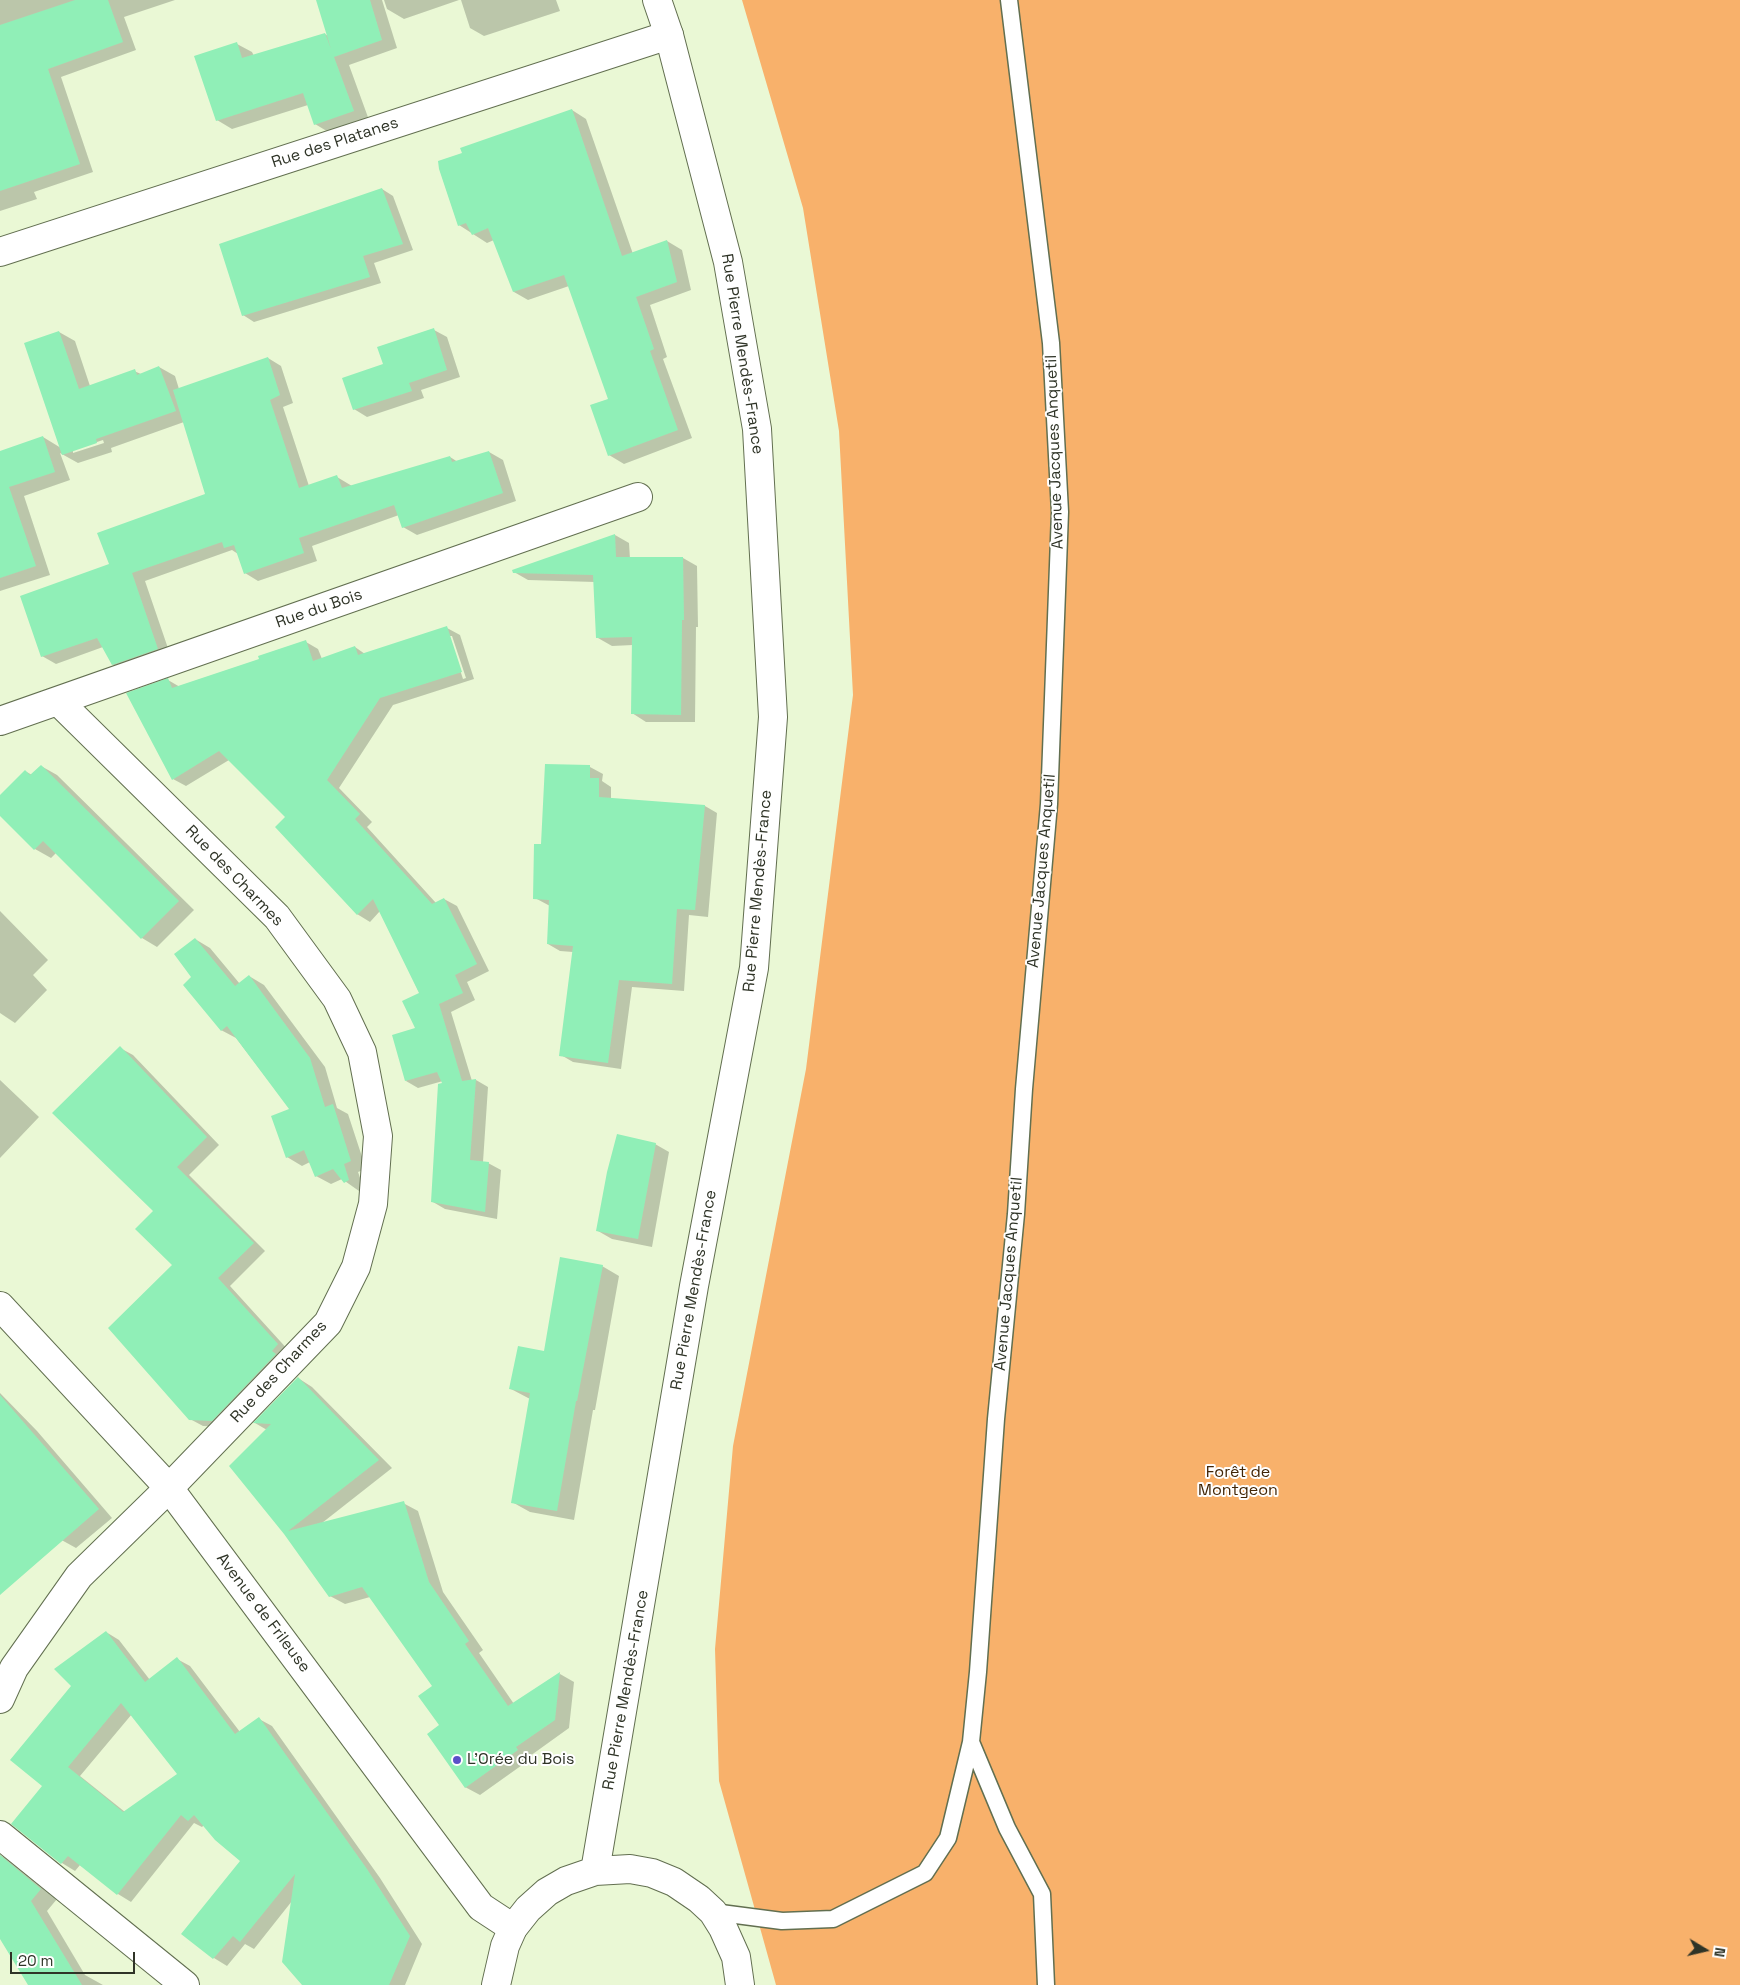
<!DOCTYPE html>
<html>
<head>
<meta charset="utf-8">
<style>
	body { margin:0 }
	#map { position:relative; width:1740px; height:1985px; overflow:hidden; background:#eaf8d5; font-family:"Space Grotesk",sans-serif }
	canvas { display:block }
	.north { position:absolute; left:1680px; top:1925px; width:50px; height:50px; -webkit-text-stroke:4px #fff; paint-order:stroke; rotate:99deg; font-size:14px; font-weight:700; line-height:20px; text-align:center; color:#2f3427 }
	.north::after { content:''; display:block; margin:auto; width:18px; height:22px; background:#2f3427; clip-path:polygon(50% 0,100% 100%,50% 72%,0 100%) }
	.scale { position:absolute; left:10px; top:1952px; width:125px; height:22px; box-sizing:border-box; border:2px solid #2f3427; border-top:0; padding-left:6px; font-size:15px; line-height:18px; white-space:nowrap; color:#2f3427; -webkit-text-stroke:4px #fff; paint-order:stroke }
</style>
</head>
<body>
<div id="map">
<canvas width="1740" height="1985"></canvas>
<div class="north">N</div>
<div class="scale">20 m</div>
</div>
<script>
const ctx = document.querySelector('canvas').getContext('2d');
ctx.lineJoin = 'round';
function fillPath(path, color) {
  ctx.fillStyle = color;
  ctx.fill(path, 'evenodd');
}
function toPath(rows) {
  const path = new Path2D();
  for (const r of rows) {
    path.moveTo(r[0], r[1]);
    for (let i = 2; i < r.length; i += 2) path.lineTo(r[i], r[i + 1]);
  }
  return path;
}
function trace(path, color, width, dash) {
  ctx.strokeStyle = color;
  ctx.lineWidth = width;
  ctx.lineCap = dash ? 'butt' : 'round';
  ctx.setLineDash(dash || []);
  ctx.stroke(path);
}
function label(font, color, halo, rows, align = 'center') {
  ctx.font = font + ' "Space Grotesk",sans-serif';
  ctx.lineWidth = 4;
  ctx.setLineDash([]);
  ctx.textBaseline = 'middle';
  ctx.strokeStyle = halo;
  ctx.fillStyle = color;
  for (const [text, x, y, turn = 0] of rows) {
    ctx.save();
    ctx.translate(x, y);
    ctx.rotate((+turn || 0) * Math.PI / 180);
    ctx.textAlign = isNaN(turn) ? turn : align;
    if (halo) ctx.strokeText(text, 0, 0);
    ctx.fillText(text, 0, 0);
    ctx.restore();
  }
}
fillPath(toPath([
	[742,0,1740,0,1740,1985,776,1985,719,1781,715,1649,733,1446,806,1069,853,695,839,431,803,208]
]), '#f8b16b');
fillPath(toPath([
	[0,0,175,0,124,17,136,50,61,77,93,172,34,192,37,199,0,211],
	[328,0,382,0,397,48,349,65,369,120,330,133,315,124,308,105,232,129,217,120,237,44,252,52,254,56,325,34,328,36],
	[384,0,459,0,404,19,387,9],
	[461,0,556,0,560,11,484,36,470,28],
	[572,110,586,119,633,254,667,241,682,250,691,290,650,305,667,357,663,359,692,438,624,464,609,455,609,399,569,286,528,300,514,292,494,240,487,243,459,225],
	[382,189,393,196,413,250,374,263,381,283,254,322,243,315],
	[434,330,447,337,460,377,421,390,424,398,367,417,354,409,385,365],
	[59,332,75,341,90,386,134,371,141,374,159,367,175,376,179,389,268,358,281,366,293,403,283,407,309,486,337,477,352,486,450,457,458,462,489,452,503,460,516,501,417,535,403,527,399,515,312,546,317,561,258,581,245,573,238,554,232,550,145,581,171,657,126,672,112,664,103,647,56,664,42,656,110,565,206,495,184,422,111,448,112,452,78,463,60,453,70,480,24,496,50,575,0,591,0,452,43,437,61,448],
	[103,440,104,443,73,453,73,450],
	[615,535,629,543,630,559,683,558,697,566,698,627,696,627,695,722,646,722,632,713,633,645,612,646,598,638,595,582,528,580,514,572],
	[447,628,460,635,474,679,393,705,339,788,372,822,367,827,436,903,444,899,457,906,489,971,467,982,475,1000,451,1012,472,1081,476,1080,488,1087,483,1162,488,1163,501,1170,497,1219,445,1209,433,1202,444,1084,443,1081,418,1088,406,1081,417,1029,420,994,380,911,370,922,357,914,287,817,229,760,186,786,173,779,168,680,180,687,260,660,306,642,318,649,322,659,355,647,365,654],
	[449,636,452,636,466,678,463,679],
	[546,765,590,767,603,774,602,781,611,787,611,799,705,806,717,813,708,917,689,915,684,991,632,987,621,1069,573,1062,561,1055,573,952,560,951,548,944,550,906,535,898,542,846],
	[41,766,57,775,194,910,157,947,142,938,56,853,51,858,35,849,0,815,0,797,25,771,32,775],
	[0,911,48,960,33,975,47,990,15,1023,0,1013],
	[195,939,210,948,240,984,249,976,264,985,325,1067,337,1108,348,1114,366,1169,358,1172,364,1189,359,1191,342,1179,331,1184,316,1176,310,1162,302,1166,287,1157,291,1110,236,1038,221,1030,192,977],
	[120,1048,133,1055,219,1145,189,1175,265,1251,230,1286,290,1352,225,1427,203,1426,190,1419,174,1265,155,1211],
	[0,1080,39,1117,0,1158],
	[655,1144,669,1152,652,1247,612,1239,598,1231],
	[602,1266,619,1276,595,1410,593,1410,574,1520,530,1512,512,1502,530,1399,511,1389,545,1352],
	[298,1378,312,1387,392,1468,322,1523,403,1503,418,1511,443,1592,483,1650,479,1653,514,1704,560,1674,574,1682,569,1728,530,1756,532,1758,480,1795,465,1787,441,1725,434,1686,370,1597,345,1604,330,1596,285,1534,267,1430,255,1423],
	[0,1393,37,1431,112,1518,76,1548,0,1506],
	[106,1632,119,1640,150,1680,177,1659,190,1666,240,1732,259,1719,272,1726,380,1878,422,1944,405,1985,303,1985,292,1901,254,1949,245,1944,227,1966,214,1958,182,1934,241,1861,204,1825,202,1827,194,1823,131,1902,118,1894,80,1865,75,1871,62,1863,14,1824,44,1786,72,1686],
	[132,1714,179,1775,125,1812,80,1776],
	[0,1855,9,1860,57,1899,47,1911,85,1975,103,1985,33,1985,0,1936]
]), '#0003');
fillPath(toPath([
	[75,0,108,0,123,42,48,69,80,164,0,191,0,25],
	[316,0,370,0,382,40,334,57,354,111,314,125,303,93,216,121,194,56,237,42,242,58,325,33,331,49],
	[572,109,622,256,667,240,677,282,636,297,654,349,650,351,678,430,608,456,590,405,608,399,564,275,513,292,488,228,472,235,466,223,458,226,439,169,438,161,462,153,460,148],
	[382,188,403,244,363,256,370,277,242,316,219,244],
	[434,328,447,370,409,383,412,391,353,410,342,378,383,364,377,347],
	[59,331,79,389,135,369,137,375,159,366,176,411,96,439,97,443,62,455,24,343],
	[268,357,280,395,270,400,299,488,337,475,342,488,450,456,452,462,489,451,503,493,402,528,394,505,299,538,304,553,244,574,234,545,224,548,222,542,132,573,158,649,112,665,97,638,41,657,20,596,109,564,97,533,205,494,173,390],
	[43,436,55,472,9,487,36,566,0,578,0,451],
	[615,534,616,557,683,557,684,620,682,620,681,715,631,714,632,637,596,638,593,575,513,573,512,570],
	[447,626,462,672,380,698,327,780,360,814,355,819,432,904,444,898,477,964,455,975,463,993,439,1004,462,1081,476,1079,470,1160,489,1162,485,1212,431,1202,438,1084,442,1083,437,1072,405,1081,392,1035,415,1028,402,1001,419,993,373,899,357,915,275,827,285,817,219,751,172,780,126,693,168,678,172,688,259,659,258,656,306,640,313,661,355,646,358,655],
	[545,764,590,765,590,778,599,778,599,797,705,805,695,910,677,909,672,984,619,980,608,1063,559,1056,573,946,547,944,549,900,533,899,534,844,541,844],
	[41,765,179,901,141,939,43,841,34,850,0,816,0,795,25,770,30,775],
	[195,938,235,986,249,975,310,1058,325,1107,333,1104,351,1161,344,1164,349,1180,344,1183,333,1169,315,1177,304,1150,286,1158,271,1116,289,1109,227,1026,221,1031,183,985,191,977,174,954],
	[120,1046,207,1137,177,1167,254,1243,218,1278,278,1344,272,1351,276,1354,212,1421,189,1420,108,1328,172,1265,135,1229,153,1211,52,1113],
	[617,1134,656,1143,638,1239,596,1231,607,1172],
	[560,1257,603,1265,577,1401,576,1401,557,1511,511,1503,530,1393,509,1389,518,1346,544,1351],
	[298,1377,379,1460,288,1531,404,1501,429,1582,469,1641,465,1644,508,1706,560,1672,555,1720,516,1747,518,1750,465,1788,427,1734,439,1725,418,1696,432,1686,362,1587,329,1597,284,1534,229,1466,271,1424,253,1423],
	[0,1395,99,1509,0,1595],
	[106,1631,145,1682,177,1657,235,1734,259,1717,367,1869,410,1936,389,1985,302,1985,282,1962,295,1874,240,1942,233,1936,213,1959,181,1934,240,1861,215,1840,194,1815,188,1821,181,1815,117,1895,68,1856,61,1864,11,1824,42,1786,10,1760,71,1686,54,1669],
	[121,1703,177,1774,123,1812,68,1767],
	[0,1855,41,1889,31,1901,82,1985,28,1985,0,1939]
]), '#90efb7');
const service = toPath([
	[971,1742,1007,1828,1042,1894,1046,1985],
	[713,1912,782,1921,833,1919,925,1873,948,1838,971,1742,978,1672,996,1419,1016,1214,1024,1089,1049,804,1060,512,1051,343,1009,0]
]);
const minor = toPath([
	[0,252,669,35],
	[0,721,638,497],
	[0,1699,14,1668,79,1576,169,1488,328,1323,356,1267,373,1204,378,1136,362,1052,337,999,277,917,58,701],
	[0,1835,185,1985]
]);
const tertiary = toPath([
	[0,1306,169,1488,481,1907,513,1928]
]);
const secondary = toPath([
	[595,1871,694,1286,754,968,773,717,757,429,728,262,669,35,657,0],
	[496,1985,505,1946,513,1928,528,1909,547,1892,566,1881,595,1871,630,1869,652,1873,674,1882,699,1899,713,1912,723,1928,736,1957,740,1985]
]);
trace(service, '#626f50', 19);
trace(minor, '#626f50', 30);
trace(tertiary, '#626f50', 30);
trace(secondary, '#626f50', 30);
trace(service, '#fff', 16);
trace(minor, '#fff', 28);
trace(tertiary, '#fff', 28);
trace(secondary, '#fff', 28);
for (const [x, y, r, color] of [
	[457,1760,5,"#5a51c9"]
]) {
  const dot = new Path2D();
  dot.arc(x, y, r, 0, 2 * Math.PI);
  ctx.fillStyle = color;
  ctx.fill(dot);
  trace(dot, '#fff', 2);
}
label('16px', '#2f3427', '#fff', [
	["Rue des Platanes",335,143,-18],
	["Rue Pierre Mendès-France",742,354,81],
	["Avenue Jacques Anquetil",1055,452,-92],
	["Rue du Bois",319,609,-19],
	["Avenue Jacques Anquetil",1042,871,-85],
	["Rue des Charmes",234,876,46],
	["Rue Pierre Mendès-France",758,891,-85],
	["Avenue Jacques Anquetil",1009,1274,-85],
	["Rue Pierre Mendès-France",694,1290,-80],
	["Rue des Charmes",279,1372,-47],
	["Avenue de Frileuse",263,1613,53],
	["Rue Pierre Mendès-France",626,1690,-80]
]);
label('16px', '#412506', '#fff', [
	["Forêt de",1238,1473],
	["Montgeon",1238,1491]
]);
label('16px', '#2f3427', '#fff', [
	["L'Orée du Bois",467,1760]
], 'left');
</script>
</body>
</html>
